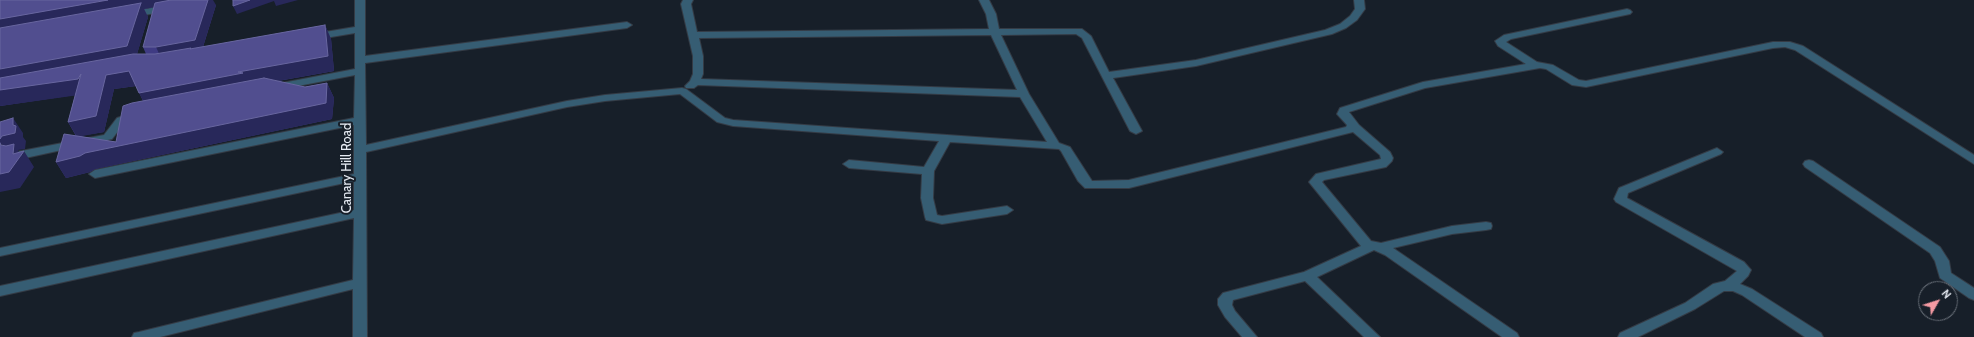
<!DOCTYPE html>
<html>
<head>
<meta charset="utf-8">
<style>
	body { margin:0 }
	#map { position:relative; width:1974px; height:337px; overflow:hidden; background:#171f29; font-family:Cabin,sans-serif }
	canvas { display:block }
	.north { position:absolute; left:1918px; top:281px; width:40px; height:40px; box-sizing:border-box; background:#171f29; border:1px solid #697079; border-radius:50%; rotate:51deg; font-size:11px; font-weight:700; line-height:16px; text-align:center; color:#e5eaf2 }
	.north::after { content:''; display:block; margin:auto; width:14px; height:18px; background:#f49aa3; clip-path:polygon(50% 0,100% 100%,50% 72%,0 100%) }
</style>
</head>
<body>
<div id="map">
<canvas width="1974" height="337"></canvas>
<div class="north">N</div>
</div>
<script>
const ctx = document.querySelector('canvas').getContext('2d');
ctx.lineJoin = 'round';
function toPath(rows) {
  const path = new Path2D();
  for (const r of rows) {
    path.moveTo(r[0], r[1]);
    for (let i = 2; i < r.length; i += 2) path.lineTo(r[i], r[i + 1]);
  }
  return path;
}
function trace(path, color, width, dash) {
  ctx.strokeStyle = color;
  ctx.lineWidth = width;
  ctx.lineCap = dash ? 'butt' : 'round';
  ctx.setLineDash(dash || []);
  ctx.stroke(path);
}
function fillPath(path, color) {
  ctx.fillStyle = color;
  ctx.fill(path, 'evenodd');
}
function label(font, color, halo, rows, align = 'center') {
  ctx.font = font + ' Cabin,sans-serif';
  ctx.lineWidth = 4;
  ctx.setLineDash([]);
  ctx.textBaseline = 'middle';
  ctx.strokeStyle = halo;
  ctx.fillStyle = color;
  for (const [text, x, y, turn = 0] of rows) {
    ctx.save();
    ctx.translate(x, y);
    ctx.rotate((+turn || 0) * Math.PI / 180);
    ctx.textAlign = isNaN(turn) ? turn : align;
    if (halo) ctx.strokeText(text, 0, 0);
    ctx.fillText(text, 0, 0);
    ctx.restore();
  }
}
const minor = toPath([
	[355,0,365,0,365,56,627,22,632,25,627,28,365,63,366,145,567,101,605,95,682,88,686,89,725,118,733,120,1047,142,1020,97,698,85,694,88,686,88,685,86,690,81,693,74,693,56,681,4,683,0,693,0,691,4,697,32,989,29,986,14,979,0,989,0,996,14,999,29,1082,29,1091,36,1109,72,1196,60,1325,30,1340,24,1350,16,1355,9,1354,0,1364,0,1365,9,1357,20,1346,28,1332,34,1196,66,1113,78,1142,131,1136,134,1130,131,1082,38,1076,34,1001,35,1029,94,1059,143,1070,147,1092,181,1129,180,1346,127,1347,125,1337,114,1340,108,1423,82,1526,64,1498,46,1495,41,1504,35,1627,9,1630,10,1632,12,1630,14,1511,39,1506,42,1537,62,1553,65,1579,80,1586,81,1773,42,1790,42,1803,46,1974,155,1974,164,1795,50,1785,47,1773,48,1586,87,1572,85,1546,69,1540,68,1425,88,1349,112,1359,125,1390,152,1393,158,1392,161,1386,167,1324,180,1322,182,1371,241,1381,243,1452,226,1486,222,1491,223,1492,226,1491,229,1486,230,1452,234,1393,248,1517,333,1519,337,1502,337,1385,255,1374,250,1317,277,1380,337,1364,337,1305,281,1233,300,1232,305,1235,311,1257,337,1242,337,1225,317,1218,305,1218,299,1223,293,1304,272,1361,246,1309,182,1316,174,1381,159,1380,155,1353,132,1129,188,1085,188,1078,181,1061,151,1059,149,950,142,934,171,933,198,937,215,942,216,1007,206,1013,210,1007,214,942,224,926,220,925,217,921,198,922,174,849,168,843,164,849,160,924,167,939,141,733,126,717,122,680,94,605,101,567,107,366,152,367,337,353,337,353,289,160,337,132,337,134,333,139,332,353,280,354,218,0,296,0,286,354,210,354,181,0,256,0,248,354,174,354,125,95,178,89,174,95,170,354,118,355,75,277,90,272,87,277,84,355,69,355,33,313,40,308,37,313,34,355,27,355,0],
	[991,35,1017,90,701,79,703,74,703,56,699,38,991,35],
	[168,5,173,8,171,10,129,18,124,15,129,12,168,5],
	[136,112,140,113,142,115,140,117,125,122,112,139,16,160,10,156,16,152,104,135,117,118,136,112],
	[1717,148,1723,152,1721,154,1628,193,1627,198,1744,262,1751,270,1748,276,1740,284,1752,289,1821,333,1823,337,1805,337,1742,295,1733,291,1724,291,1695,309,1638,337,1618,337,1620,333,1685,303,1713,284,1725,281,1737,271,1616,202,1614,199,1619,188,1717,148],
	[1809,160,1813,161,1940,247,1949,261,1951,273,1974,288,1974,300,1969,298,1940,278,1935,261,1930,253,1805,167,1803,164,1805,161,1809,160]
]);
trace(minor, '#343b45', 2);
fillPath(minor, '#365d73');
fillPath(toPath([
	[0,0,216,5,203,47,325,25,331,39,334,71,278,81,305,87,327,83,334,98,332,119,95,169,90,172,66,178,56,162,76,136,68,122,75,95,0,106],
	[154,7,143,47,146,54,137,54,148,17,144,9],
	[136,86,143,101,116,142,79,136,104,132,114,89]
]), '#3f3b83');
fillPath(toPath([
	[108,0,192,0,144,9,148,17,135,61,0,85,0,19],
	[208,0,213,0,216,5,201,53,162,60,156,47],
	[250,0,298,0,276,6,274,1,237,14,233,6],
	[325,25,331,39,334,71,249,86,147,108,139,93],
	[129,71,136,86,114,89,104,132,77,137,68,122,106,75],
	[81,74,86,94,0,106,0,90],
	[327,83,334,98,332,119,95,169,90,172,66,178,56,162,85,153],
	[13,118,23,133,23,137,26,141,25,149,18,150,21,156,24,151,34,167,20,188,0,192,0,174,12,152,0,143,0,139,2,136,13,125]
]), '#28285a');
const building = toPath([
	[0,0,108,0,0,19,0,0],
	[171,0,208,0,195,40,156,47,143,47,155,3,171,0],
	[233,0,250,0,233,6,233,0],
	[141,3,127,46,0,69,0,28,141,3],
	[325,25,328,56,238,72,243,73,139,93,129,71,106,75,96,116,68,122,81,74,78,79,0,90,0,78,133,54,155,54,191,48,190,49,325,25],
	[264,78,305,87,327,83,326,103,85,153,80,156,56,162,64,134,116,142,123,106,132,103,264,78],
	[13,118,13,125,16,126,15,133,2,136,0,139,0,122,13,118],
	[0,143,1,145,6,146,14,144,13,154,24,151,9,172,0,174,0,143]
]);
fillPath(building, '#514e8f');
trace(building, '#68669f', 1);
label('13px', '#e5eaf2', '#171f29', [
	["Canary Hill Road",347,168,-90]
]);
</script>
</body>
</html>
